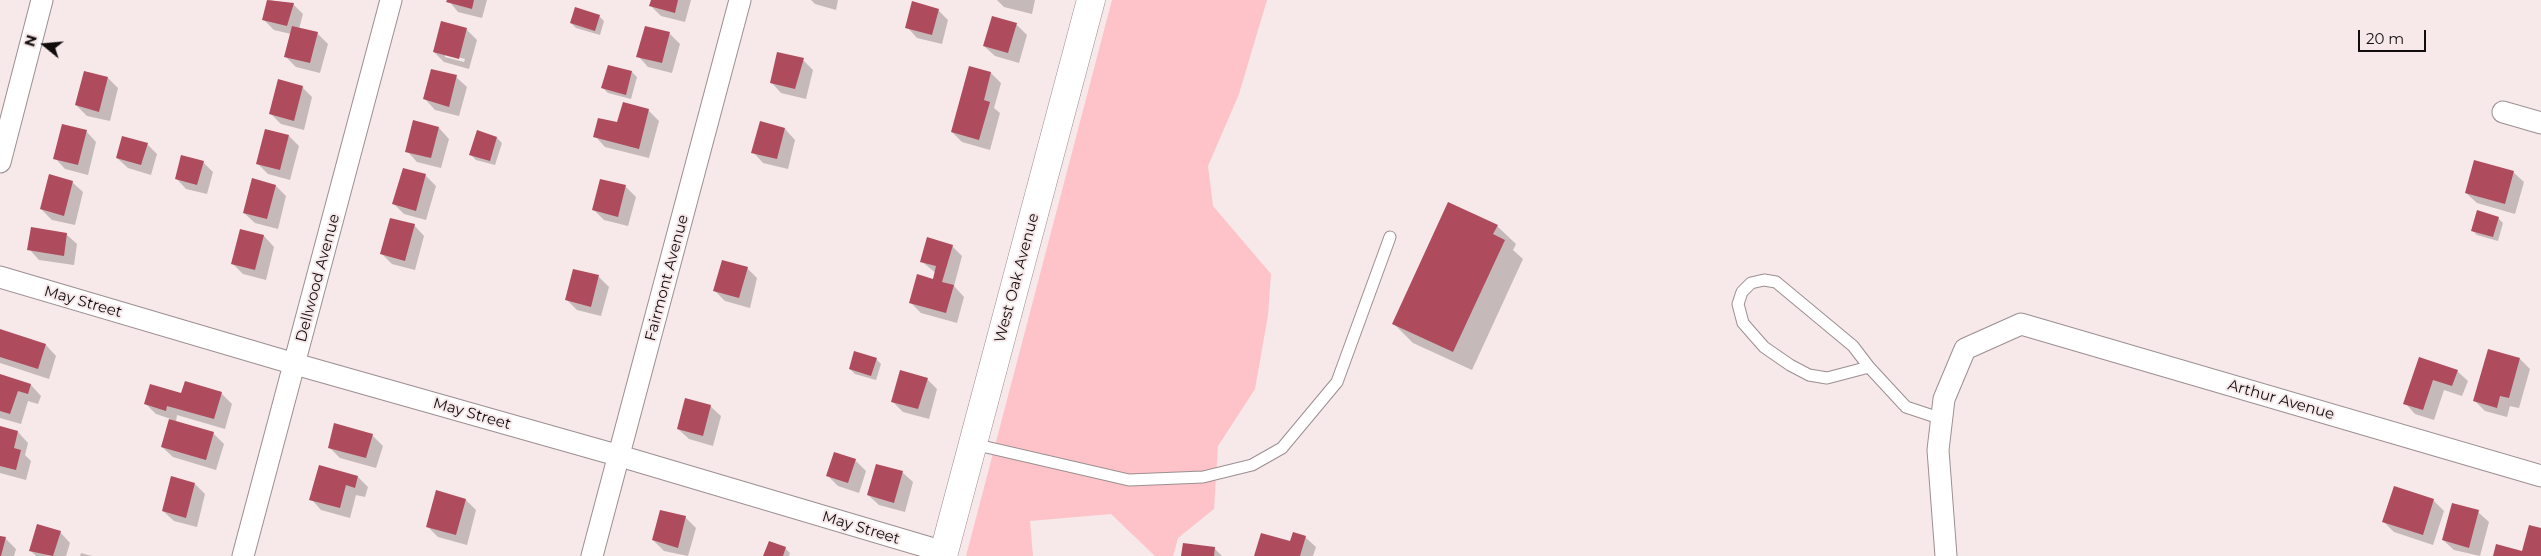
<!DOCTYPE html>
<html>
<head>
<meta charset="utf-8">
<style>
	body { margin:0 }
	#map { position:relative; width:2541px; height:556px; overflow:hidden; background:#f7e8e9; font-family:Montserrat,sans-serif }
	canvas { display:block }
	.north { position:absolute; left:20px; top:20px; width:50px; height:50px; -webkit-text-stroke:4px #f7e8e9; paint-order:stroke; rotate:287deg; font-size:14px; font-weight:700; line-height:20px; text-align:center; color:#110d0d }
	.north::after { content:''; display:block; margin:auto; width:18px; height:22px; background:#110d0d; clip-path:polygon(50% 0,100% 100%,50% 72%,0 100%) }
	.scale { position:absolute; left:2358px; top:30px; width:68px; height:22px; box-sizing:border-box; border:2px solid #110d0d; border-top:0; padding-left:6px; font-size:15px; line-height:18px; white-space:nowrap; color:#110d0d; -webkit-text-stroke:4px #f7e8e9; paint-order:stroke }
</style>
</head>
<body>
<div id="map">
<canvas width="2541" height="556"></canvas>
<div class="north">N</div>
<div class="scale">20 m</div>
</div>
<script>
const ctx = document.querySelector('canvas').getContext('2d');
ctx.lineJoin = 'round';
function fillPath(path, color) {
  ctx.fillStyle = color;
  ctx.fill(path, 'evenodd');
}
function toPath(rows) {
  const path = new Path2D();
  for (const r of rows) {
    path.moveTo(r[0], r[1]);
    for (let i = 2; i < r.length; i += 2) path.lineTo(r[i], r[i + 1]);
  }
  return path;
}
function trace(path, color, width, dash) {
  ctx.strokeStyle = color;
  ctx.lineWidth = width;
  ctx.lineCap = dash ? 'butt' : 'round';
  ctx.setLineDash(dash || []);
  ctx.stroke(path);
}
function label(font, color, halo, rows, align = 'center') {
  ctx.font = font + ' Montserrat,sans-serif';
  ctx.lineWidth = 4;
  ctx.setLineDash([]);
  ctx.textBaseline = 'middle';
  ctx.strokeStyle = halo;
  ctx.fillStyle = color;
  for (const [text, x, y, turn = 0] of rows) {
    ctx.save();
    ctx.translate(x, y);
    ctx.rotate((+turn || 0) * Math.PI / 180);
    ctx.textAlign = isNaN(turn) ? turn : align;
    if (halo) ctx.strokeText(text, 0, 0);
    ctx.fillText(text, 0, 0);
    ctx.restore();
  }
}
fillPath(toPath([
	[1112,0,1267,0,1239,94,1208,166,1213,206,1271,274,1268,315,1255,389,1218,446,1214,509,1178,538,1173,556,1155,556,1111,514,1030,521,1033,556,966,556]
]), '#fdc3c9');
fillPath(toPath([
	[269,0,293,4,303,14,299,29,317,33,328,44,320,73,296,67,285,56,291,34,274,30,263,19],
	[448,0,487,0,482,18,458,12],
	[652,0,691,0,685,22,661,16,651,6],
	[811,0,838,0,836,10,815,4],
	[997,0,1035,0,1032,14,1004,7],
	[938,10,948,20,942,44,917,38,907,27],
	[599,16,604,21,600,35,576,28,571,23],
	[1016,24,1027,35,1019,63,995,56,984,46],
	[646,27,670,34,680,44,672,73,648,67,638,56],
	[466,29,477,40,469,69,444,62,434,52],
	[445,54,465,59,464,62,445,57],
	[803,60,813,70,806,99,781,93,771,82],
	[609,66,632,72,637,77,631,99,608,93,603,88],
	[991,73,1001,83,994,108,1000,113,990,150,962,142,952,132],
	[456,77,467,87,459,116,435,110,425,99],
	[108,78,118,88,110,121,87,116,76,105],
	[302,87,312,97,304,130,281,124,271,114],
	[648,110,659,121,649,158,605,147,595,136],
	[439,128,449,139,441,168,417,162,407,151],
	[785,129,795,140,788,169,763,163,753,152],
	[86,131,96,142,88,175,65,169,55,158],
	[289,136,299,146,290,180,268,174,257,163],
	[497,138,502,143,495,165,476,160,471,155],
	[147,144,157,154,151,175,128,168,117,158],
	[203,162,213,172,207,194,186,189,176,178],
	[404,169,426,176,436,186,426,220,404,214,394,204],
	[2513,172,2524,182,2515,214,2477,203,2466,193],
	[601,180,626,187,636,197,628,226,604,220,593,209],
	[72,182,83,192,75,225,52,220,41,209],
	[276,186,286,196,278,229,255,223,244,213],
	[2498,218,2503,223,2498,241,2477,235,2472,230],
	[414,225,424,236,415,270,392,264,382,254],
	[1497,226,1516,244,1513,250,1523,259,1472,370,1413,343,1394,324],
	[241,230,264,236,274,247,266,280,243,274,232,263],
	[66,234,77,244,74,265,39,260,29,249],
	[952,246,962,256,954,286,964,297,957,323,921,313,910,302,934,280,936,273,921,261],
	[747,268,757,278,750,308,725,301,715,291],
	[599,277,609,287,601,316,577,310,566,299],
	[0,331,46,345,56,356,49,379,0,363],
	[876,359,881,364,876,380,855,374,850,369],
	[2420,359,2457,371,2468,381,2462,396,2444,390,2434,420,2415,414,2405,403],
	[2520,359,2530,369,2519,408,2510,406,2507,417,2485,411,2475,401],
	[0,376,31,385,41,396,38,404,28,401,21,424,0,418],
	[927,379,937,389,929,419,903,412,892,401],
	[221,393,232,404,225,429,177,415,176,422,213,433,224,444,216,470,173,457,162,447,171,419,156,414,146,404],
	[710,406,721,416,713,446,689,439,678,429],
	[0,428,18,432,28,443,25,455,31,461,26,480,0,473],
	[372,435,383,446,376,468,340,458,329,447],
	[855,460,866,471,859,493,838,486,828,476],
	[902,472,913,482,905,512,879,505,868,495],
	[358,477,368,487,365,497,356,495,350,518,321,510,311,499],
	[195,484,205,494,197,527,174,521,163,511],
	[2395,488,2434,501,2444,511,2433,545,2394,532,2384,522],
	[437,492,466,500,476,510,467,545,438,537,427,526],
	[2478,512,2489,522,2480,556,2454,550,2443,540],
	[685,517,696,528,688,556,664,551,653,540],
	[60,532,70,543,66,556,36,556,30,550],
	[0,537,6,539,16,549,14,556,0,556],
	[1305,537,1316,547,1313,556,1256,556],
	[785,548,790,553,789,556,765,556],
	[1214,548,1222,556,1183,556],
	[81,553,92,556,80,556]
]), '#0003');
fillPath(toPath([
	[267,0,294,3,287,26,262,20],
	[447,0,474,0,472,9,446,2],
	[651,0,678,0,675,13,649,6],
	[912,1,939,9,932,35,905,28],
	[575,7,600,15,595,31,570,23],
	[992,16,1017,23,1008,53,983,46],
	[441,21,467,28,459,59,433,52],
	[292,26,318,32,310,63,284,57],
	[645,26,670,32,662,63,636,57],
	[777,52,804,58,795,89,770,83],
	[608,65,632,71,626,95,601,88],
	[969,66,991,72,984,100,990,102,979,140,951,132],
	[431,69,457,75,449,107,423,99],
	[84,71,108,77,99,112,75,105],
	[278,79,303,86,294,121,269,114],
	[623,102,649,109,639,149,593,137,598,118,617,122],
	[413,120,439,127,431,158,405,152],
	[760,121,785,128,777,159,751,153],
	[62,124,87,130,78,165,53,159],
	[265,129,289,135,280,170,256,164],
	[477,130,497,137,490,161,469,155],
	[122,136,148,143,141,165,116,158],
	[181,155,204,161,197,185,175,179],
	[2474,160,2514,171,2505,204,2465,193],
	[403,168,426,174,416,211,392,204],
	[49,174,73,181,64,216,40,209],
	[252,178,276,185,267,219,243,213],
	[600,179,626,185,618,217,592,210],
	[1448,202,1498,225,1493,234,1505,240,1453,352,1392,324],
	[2477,210,2499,217,2493,237,2471,231],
	[390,218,415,224,405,261,380,254],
	[31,227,67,233,64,256,27,250],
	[240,229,264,235,255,270,231,264],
	[927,237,953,245,942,282,954,285,946,313,909,303,917,274,933,279,936,266,920,262],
	[722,260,748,267,739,298,713,291],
	[573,269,599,275,591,307,565,300],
	[0,329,46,344,38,369,0,357],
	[2488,349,2520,358,2509,398,2500,396,2497,408,2473,401],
	[854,351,877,358,871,376,849,369],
	[2419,357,2458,370,2452,386,2433,380,2423,410,2403,404],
	[900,370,928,378,918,409,891,402],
	[0,374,31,384,28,394,18,391,10,414,0,411],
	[185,381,222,392,214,419,167,406,166,411,144,404,150,384,181,393],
	[685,398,711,405,703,436,677,429],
	[169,419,214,432,206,460,161,447],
	[334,423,373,434,366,458,328,448],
	[0,426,18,431,14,448,21,450,16,470,0,466],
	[834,452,856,459,848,483,826,476],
	[876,464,903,471,894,503,867,495],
	[319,465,358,476,355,488,346,485,340,508,309,500],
	[171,476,195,483,186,518,162,511],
	[2394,486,2434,499,2423,535,2382,522],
	[436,490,466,499,456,535,426,527],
	[2452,503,2479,510,2469,548,2442,540],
	[660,510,686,516,678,548,652,540],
	[37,524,61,531,53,556,29,551],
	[2529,525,2541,528,2541,556,2493,556,2496,544,2522,551],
	[1293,532,1306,536,1300,556,1254,556,1261,533,1290,541],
	[0,536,6,537,1,556,0,556],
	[769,541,786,547,783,556,763,556],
	[1183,543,1215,547,1214,556,1181,556]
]), '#ae4b5c');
const lane = toPath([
	[1869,367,1827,378,1809,375,1790,365,1764,347,1743,323,1738,304,1742,292,1751,283,1764,280,1776,282,1853,346,1869,367,1906,407,1942,419],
	[973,444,1129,480,1203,477,1252,465,1282,448,1337,382,1390,237]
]);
const street = toPath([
	[2503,112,2541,123],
	[0,162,42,0],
	[0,277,295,364,620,456,944,552],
	[243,556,391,0],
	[592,556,740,0],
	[1946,556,1938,450,1944,399,1965,349,2021,324,2541,476]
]);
const secondary = toPath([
	[943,556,1091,0]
]);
trace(lane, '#9c8f90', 13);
trace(street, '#9c8f90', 23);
trace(secondary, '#9c8f90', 29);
trace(lane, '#fff', 11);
trace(street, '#fff', 21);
trace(secondary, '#fff', 28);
label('15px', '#110d0d', '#f7e8e9', [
	["Dellwood Avenue",318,278,-75],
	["Fairmont Avenue",667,278,-75],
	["West Oak Avenue",1017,278,-75],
	["May Street",83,302,16],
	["Arthur Avenue",2281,400,16],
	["May Street",472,414,16],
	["May Street",861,528,17]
]);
</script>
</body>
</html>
